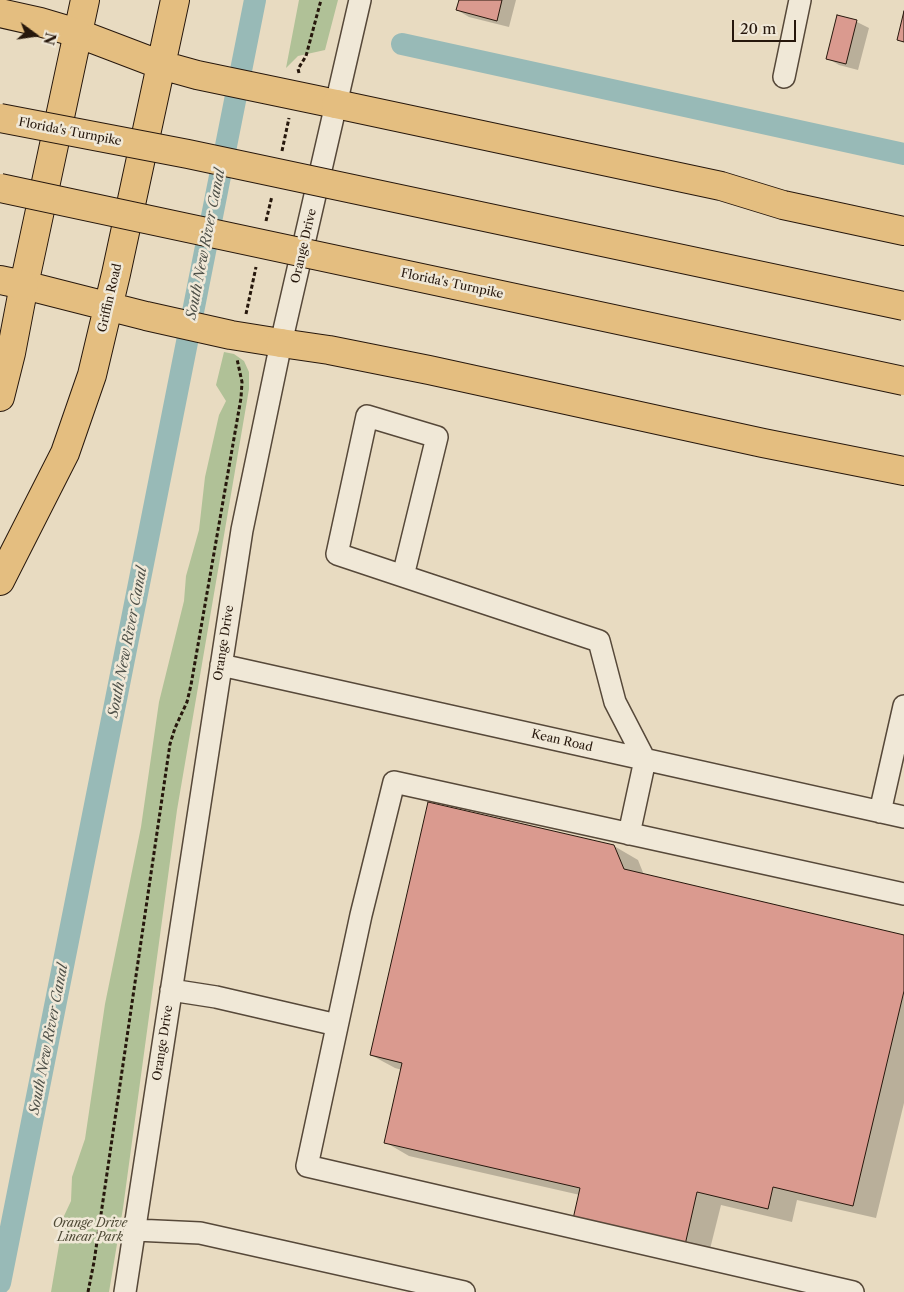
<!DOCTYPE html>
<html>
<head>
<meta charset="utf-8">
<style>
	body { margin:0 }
	#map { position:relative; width:904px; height:1292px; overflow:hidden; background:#e8dbc1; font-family:"Libre Caslon Text",serif }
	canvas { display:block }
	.north { position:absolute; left:10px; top:10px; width:50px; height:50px; -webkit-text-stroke:4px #f0e8d7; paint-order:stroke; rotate:104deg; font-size:14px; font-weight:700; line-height:20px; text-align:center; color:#26170c }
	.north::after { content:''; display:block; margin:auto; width:18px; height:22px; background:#26170c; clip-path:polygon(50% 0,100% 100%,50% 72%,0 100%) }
	.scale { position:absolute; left:732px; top:20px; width:64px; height:22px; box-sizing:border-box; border:2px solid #26170c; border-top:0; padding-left:6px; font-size:15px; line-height:18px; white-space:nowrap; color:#26170c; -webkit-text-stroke:4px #f0e8d7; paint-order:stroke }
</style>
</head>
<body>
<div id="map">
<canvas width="904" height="1292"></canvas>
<div class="north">N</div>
<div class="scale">20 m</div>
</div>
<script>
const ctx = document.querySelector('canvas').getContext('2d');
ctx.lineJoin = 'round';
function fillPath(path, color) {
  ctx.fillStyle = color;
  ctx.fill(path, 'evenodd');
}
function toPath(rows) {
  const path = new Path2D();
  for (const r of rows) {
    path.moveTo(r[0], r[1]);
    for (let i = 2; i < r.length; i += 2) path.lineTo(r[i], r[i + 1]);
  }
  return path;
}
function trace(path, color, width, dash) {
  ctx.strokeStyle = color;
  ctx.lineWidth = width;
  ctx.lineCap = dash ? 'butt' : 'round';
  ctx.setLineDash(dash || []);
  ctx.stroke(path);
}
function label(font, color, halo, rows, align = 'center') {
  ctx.font = font + ' "Libre Caslon Text",serif';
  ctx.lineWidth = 5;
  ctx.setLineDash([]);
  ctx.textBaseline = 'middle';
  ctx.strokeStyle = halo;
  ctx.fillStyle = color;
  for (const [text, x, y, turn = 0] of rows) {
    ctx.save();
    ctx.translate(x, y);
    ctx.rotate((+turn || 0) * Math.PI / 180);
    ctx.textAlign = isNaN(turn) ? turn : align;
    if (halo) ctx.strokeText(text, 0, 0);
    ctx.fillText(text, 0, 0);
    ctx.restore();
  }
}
fillPath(toPath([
	[299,0,338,0,325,50,298,56,286,68],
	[224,352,234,354,244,361,249,372,249,389,177,810,123,1208,109,1292,51,1292,64,1216,71,1201,72,1177,85,1139,105,1004,141,827,159,702,184,601,186,576,199,530,205,477,219,415,226,401,216,385]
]), '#b0c197');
fillPath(toPath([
	[460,0,516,0,509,27,469,17,457,10],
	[837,17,857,22,869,28,858,70,839,65,827,58],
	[614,846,638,860,644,875,904,936,904,1103,876,1218,797,1200,792,1222,721,1205,708,1257,580,1195,409,1156,385,1142,402,1070,395,1068,371,1055]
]), '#0003');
trace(toPath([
	[402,44,904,154],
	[0,1283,255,0]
]), '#98bab7', 22);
const building = toPath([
	[459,0,502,0,497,21,456,10,459,0],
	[904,11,904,42,897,40,904,11],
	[837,15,857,20,846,64,826,59,837,15],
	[428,802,614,845,624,869,904,935,904,991,853,1206,773,1187,768,1209,697,1192,685,1245,573,1219,580,1188,384,1143,402,1063,370,1055,428,802]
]);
fillPath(building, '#da9a8f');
trace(building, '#26170c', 1);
const minor = toPath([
	[784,77,800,0],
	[403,576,437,437,367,416,337,554,403,576,599,641,615,702,645,760,629,834],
	[221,665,904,817],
	[880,812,904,706],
	[171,990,216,997,337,1025],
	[135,1230,200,1233,464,1292],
	[125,1292,242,530,281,343,360,0],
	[853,1292,307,1166,361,915,394,782,904,894]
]);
const major = toPath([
	[77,33,161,65,197,75,336,104],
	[24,285,146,316,231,335,281,343],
	[0,397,11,353,24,285,85,0],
	[0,581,65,453,92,375,116,274,175,0]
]);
const highway = toPath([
	[0,13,40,22,77,33],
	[336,104,721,186,783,205,904,231],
	[0,280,24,285],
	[281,343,329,350,429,370,763,443,904,471]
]);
trace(minor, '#564839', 24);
trace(major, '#26170c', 30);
trace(highway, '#26170c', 30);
trace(toPath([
	[299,73,298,69,306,56,321,0],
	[282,151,289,118],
	[266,221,272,196],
	[246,314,256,267],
	[88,1292,94,1262,170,744,175,728,187,702,191,685,241,398,242,382,237,359]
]), '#26170c', 3, [4, 2.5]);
trace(minor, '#f0e8d7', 21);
trace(major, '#e4be80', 28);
trace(highway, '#e4be80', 28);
const highwayBridge = toPath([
	[0,118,188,154,904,306],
	[0,188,904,381]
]);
trace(highwayBridge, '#26170c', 30, []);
trace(highwayBridge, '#e4be80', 28);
label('12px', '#26170c', '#f0e8d7', [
	["Florida's Turnpike",70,132,11],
	["Orange Drive",304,246,-77],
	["Florida's Turnpike",452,284,12],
	["Griffin Road",110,298,-77],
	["Orange Drive",224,643,-81],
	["Kean Road",562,741,13],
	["Orange Drive",163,1043,-81]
]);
label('italic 12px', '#4f4a36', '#f0e8d7', [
	["Orange Drive",90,1224],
	["Linear Park",90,1238]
]);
label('italic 14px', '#4e5048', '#f0e8d7', [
	["South New River Canal",206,244,-79],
	["South New River Canal",128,642,-79],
	["South New River Canal",49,1039,-79]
]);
</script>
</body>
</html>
